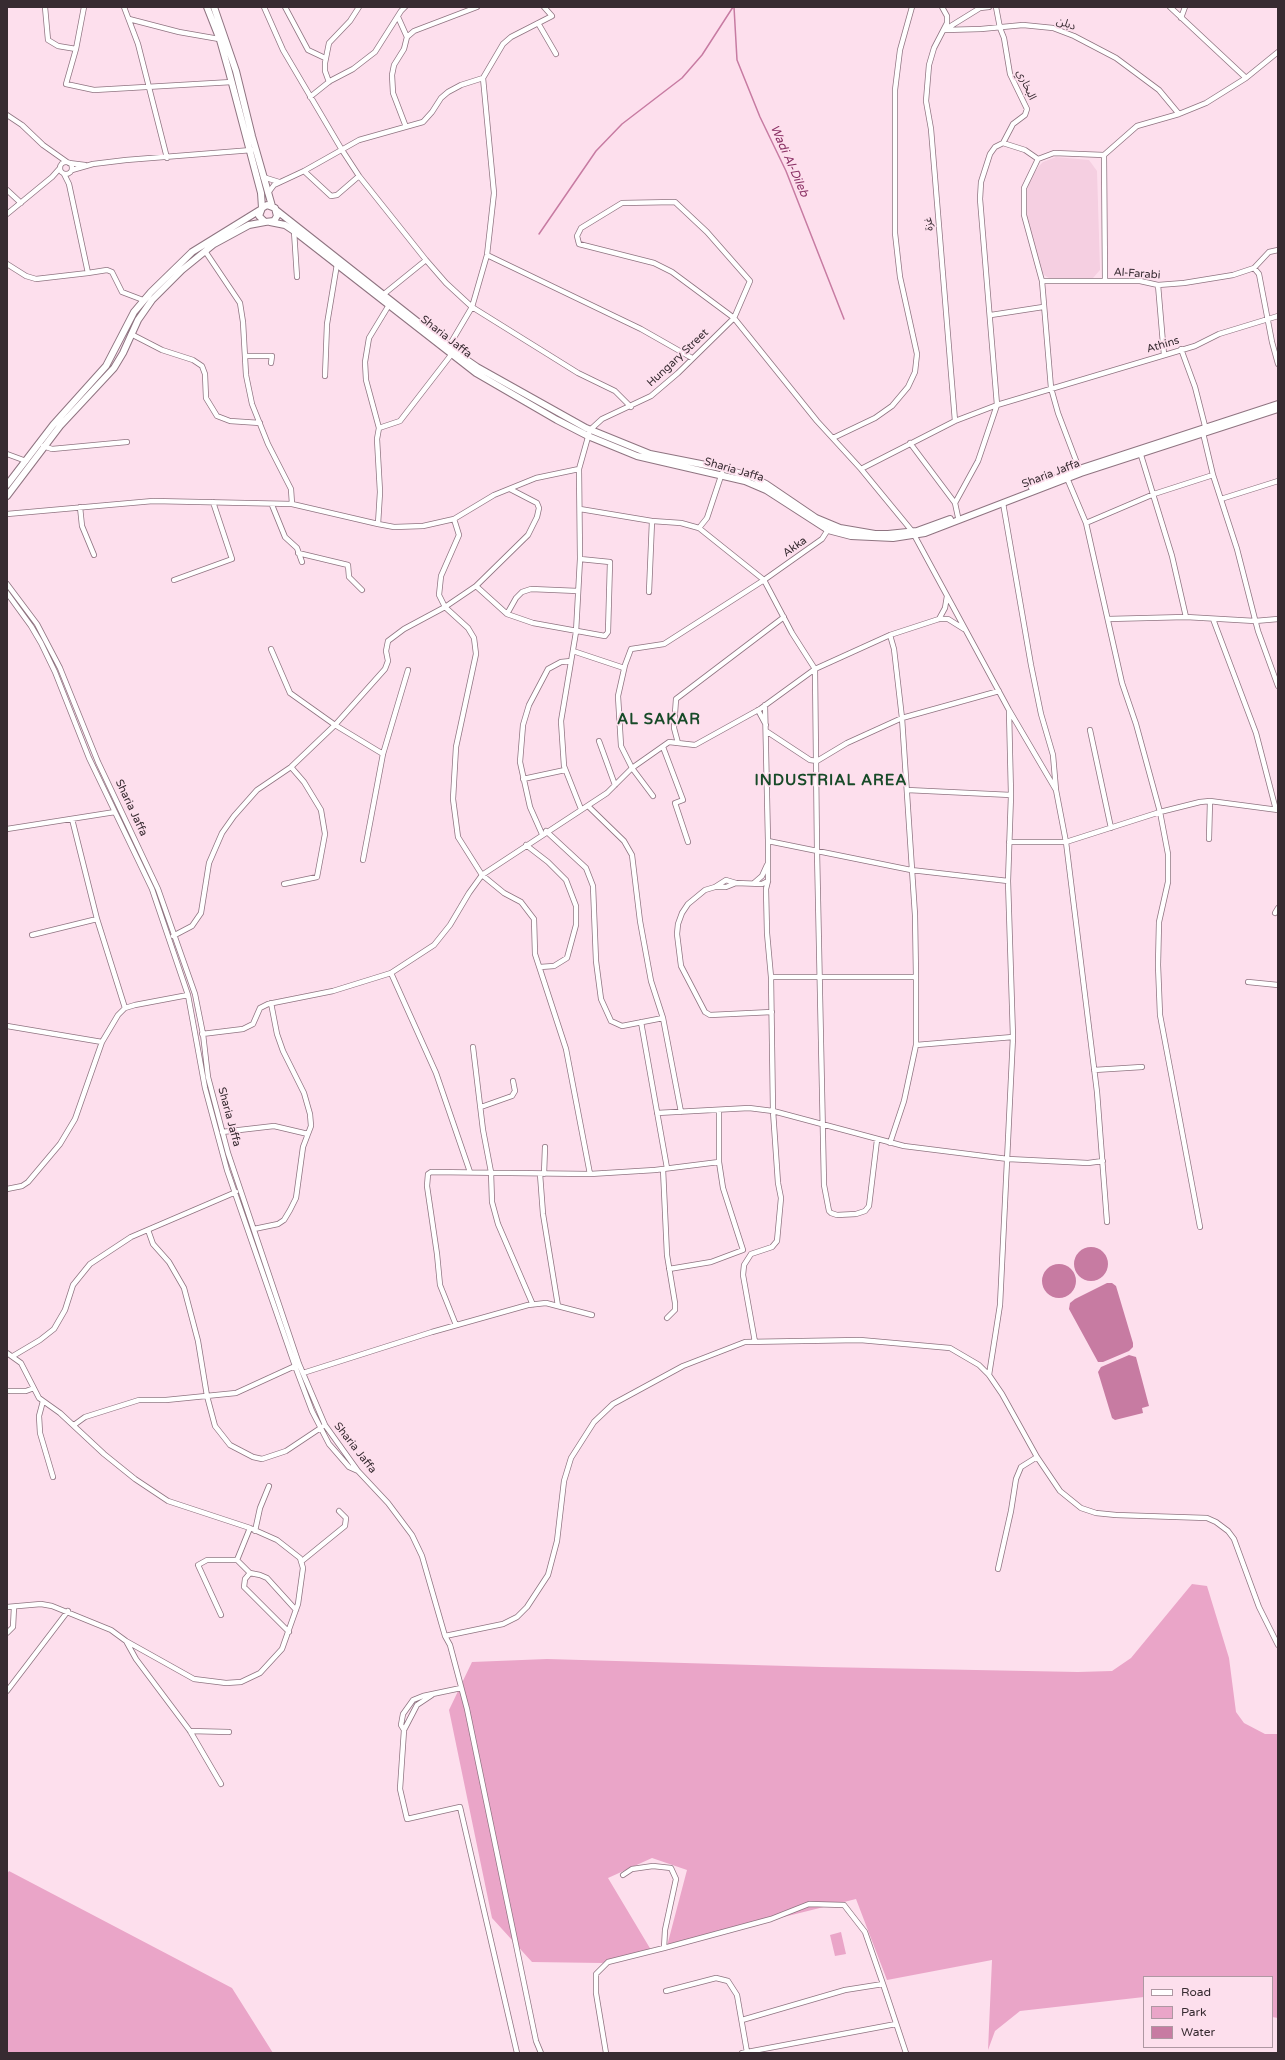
<!DOCTYPE html>
<html>
<head>
<meta charset="utf-8">
<style>
	body { margin:0 }
	#map { position:relative; width:1285px; height:2060px; overflow:hidden; background:#fddfed; font-family:"Varela Round",sans-serif }
	canvas { display:block }
	.frame { position:absolute; inset:0; border:8px solid #372b31; pointer-events:none }
	.legend { position:absolute; left:1143px; top:1976px; width:130px; height:72px; box-sizing:border-box; background:#fddfed; border:1px solid #ae97a2; margin:0; padding:5px 7px; list-style:none; font-size:12px; color:#372b31 }
	.legend li { display:flex; align-items:center; gap:8px; height:20px }
	.legend b { width:20px; border:1px solid #ae97a2 }
</style>
</head>
<body>
<div id="map">
<canvas width="1285" height="2060"></canvas>
<div class="frame"></div>
<ul class="legend">
<li><b style="height:5px;background:#fff"></b>Road</li>
<li><b style="height:11px;background:#eaa5c8"></b>Park</li>
<li><b style="height:11px;background:#c77ba2"></b>Water</li>
</ul>
</div>
<script>
const ctx = document.querySelector('canvas').getContext('2d');
ctx.lineJoin = 'round';
function fillPath(path, color) {
  ctx.fillStyle = color;
  ctx.fill(path, 'evenodd');
}
function toPath(rows) {
  const path = new Path2D();
  for (const r of rows) {
    if (r.length === 3) {
      path.moveTo(r[0] + r[2], r[1]);
      path.arc(r[0], r[1], r[2], 0, 2 * Math.PI);
      continue;
    }
    path.moveTo(r[0], r[1]);
    for (let i = 2; i < r.length; i += 2) path.lineTo(r[i], r[i + 1]);
  }
  return path;
}
function trace(path, color, width, dash) {
  ctx.strokeStyle = color;
  ctx.lineWidth = width;
  ctx.lineCap = dash ? 'butt' : 'round';
  ctx.setLineDash(dash || []);
  ctx.stroke(path);
}
function label(font, color, halo, rows, align = 'center') {
  ctx.font = font + ' "Varela Round","Noto Sans Arabic",sans-serif';
  ctx.lineWidth = 3.5;
  ctx.setLineDash([]);
  ctx.textBaseline = 'middle';
  ctx.strokeStyle = halo;
  ctx.fillStyle = color;
  for (const [text, x, y, turn = 0] of rows) {
    ctx.save();
    ctx.translate(x, y);
    ctx.rotate((+turn || 0) * Math.PI / 180);
    ctx.textAlign = isNaN(turn) ? turn : align;
    if (halo) ctx.strokeText(text, 0, 0);
    ctx.fillText(text, 0, 0);
    ctx.restore();
  }
}
fillPath(toPath([
	[1056,157,1089,160,1097,171,1100,270,1093,278,1049,278,1044,275,1041,270,1026,215,1027,190,1031,178,1039,166,1043,162]
]), '#f5cfe1');
fillPath(toPath([
	[1192,1584,1207,1586,1229,1658,1236,1712,1244,1723,1265,1734,1278,1734,1278,2018,1272,2017,1272,1977,1144,1977,1144,1997,1020,2011,995,2031,988,2050,992,1960,887,1980,856,1899,667,1946,687,1870,652,1858,608,1878,651,1950,602,1963,532,1962,492,1918,449,1710,472,1662,547,1659,822,1667,1078,1672,1112,1671,1131,1658],
	[9,1871,232,1988,273,2053,7,2053,7,1874],
	[841,1932,846,1954,835,1956,830,1935]
]), '#eaa5c8');
fillPath(toPath([
	[1091,1264,17],
	[1059,1281,17],
	[1107,1283,1112,1283,1116,1286,1133,1343,1133,1347,1129,1351,1103,1362,1098,1362,1069,1309,1070,1303,1075,1299],
	[1129,1355,1136,1357,1149,1406,1142,1408,1143,1413,1115,1420,1112,1418,1098,1372,1101,1367]
]), '#c77ba2');
trace(toPath([
	[734,7,737,60,760,117,786,171,844,319],
	[539,234,596,151,622,124,682,78,702,55,733,7]
]), '#c77ba2', 1.5);
const minor = toPath([
	[45,7,48,40,58,46,76,49],
	[84,7,76,49,66,84,94,90,232,82],
	[124,7,138,44,167,158],
	[264,7,283,50,342,150,359,176],
	[285,7,308,50,325,58],
	[942,7,947,16,947,23,934,48,929,65,926,101,931,129,955,421],
	[996,7,1000,28,1004,38,1010,74,1027,109,1025,115,1013,124,1003,143],
	[1170,7,1246,78],
	[398,17,407,37],
	[1181,18,1185,7],
	[129,19,179,32,219,39],
	[538,23,556,54],
	[946,29,980,8,989,7],
	[945,30,981,29,1023,25,1053,28,1074,36,1116,58,1159,90,1179,114],
	[329,82,325,71,325,63,329,43,350,21,359,7],
	[310,97,330,81,353,69,375,52,401,11,405,7],
	[7,115,22,125,43,145,67,162],
	[406,127,393,93,392,75,394,65,404,49,407,37,414,31,477,7],
	[1104,155,1105,281],
	[1038,159,1024,188,1024,215,1042,281,1051,388,1058,413,1080,471],
	[1038,159,1054,153,1104,155,1137,126,1179,114,1206,103,1246,78,1278,52],
	[66,168,6],
	[69,163,85,165],
	[72,170,93,164,126,160,252,150],
	[304,171,331,196,337,195,359,176,426,260,446,283,472,307,578,373,615,391,631,407],
	[64,174,69,184,88,273,107,270,112,272,122,292,143,300],
	[263,177,279,182],
	[7,190,21,203],
	[268,193,274,185,304,171,359,140,423,122,432,112,441,98,448,92,461,85,483,78,503,44,511,37,552,16,544,7],
	[7,214,52,177,60,168],
	[294,231,297,277],
	[205,251,240,303,243,322,246,375,252,404,268,444,291,489,292,504,378,524,380,492,377,439,379,428,366,380,365,362,369,338,389,305],
	[487,255,641,329,692,358],
	[7,264,26,276,36,279,88,273],
	[1254,268,1259,274,1272,342,1278,364],
	[1042,281,1140,281,1158,285,1184,283,1233,275,1254,268,1269,252,1278,250],
	[1158,285,1164,355],
	[384,294,426,260],
	[991,315,1043,307],
	[131,334,162,350,193,360,202,366,205,374,206,398,217,416,230,421,260,423],
	[449,346,472,307,487,255,494,193,483,78],
	[245,356,272,356,271,363],
	[325,376,327,324,337,264],
	[379,428,400,421,451,355],
	[833,438,875,418,892,406,908,387,915,372,917,354,900,277,895,233,895,90,900,50,912,7],
	[910,443,955,503,958,517],
	[43,446,52,449,127,442],
	[1140,452,1172,556,1186,617],
	[7,454,26,461],
	[861,469,955,421,997,405,1195,346,1219,334,1278,316],
	[1213,475,1237,549,1258,631,1278,686],
	[1067,478,1086,523,1122,683,1136,724,1160,812,1168,854,1168,882,1159,922,1158,965,1160,1015,1200,1227],
	[510,489,537,503,539,508,537,517,528,535,476,586,507,614,533,623,605,636,608,632,610,562,580,559],
	[1221,499,1278,481],
	[955,503,978,461,997,405,980,199,981,182,990,154,995,147,1003,143,1025,150,1038,159],
	[1003,503,1031,665,1041,714,1053,755,1056,790,1066,842,1097,1092,1107,1222],
	[272,505,285,537,297,548,302,562],
	[80,507,82,526,94,555],
	[580,509,652,521,681,523,699,528,764,580,792,633,815,669,817,851,824,1185,829,1211,831,1213,837,1215,856,1214,865,1211,869,1206,877,1140],
	[7,514,153,501,292,504],
	[454,519,459,535,441,576,439,595,445,607,468,628,474,638,476,654,456,747,453,799,458,837,482,875,504,893,521,902,534,919,535,954,566,1049,590,1174],
	[1086,523,1154,494,1213,475,1203,433,1205,426,1195,387,1181,349],
	[378,524,394,527,423,526,454,519,494,495,536,478,579,469],
	[699,528,707,518,722,473],
	[298,553,348,565,349,577,362,590],
	[174,580,232,559,213,502],
	[7,584,37,624,60,668,98,762,158,889,195,994,203,1034,208,1077,228,1153,299,1364,325,1425,358,1471,388,1503,412,1535,422,1556,445,1636,450,1645,467,1709,536,2041,541,2053],
	[649,592,652,521],
	[7,593,31,626,41,643,55,672,89,758,152,889,188,995,205,1088,227,1170,295,1366,312,1411,329,1444,349,1467,358,1471],
	[507,614,516,598,522,592,531,589,578,591],
	[939,619,945,608,947,596],
	[1108,619,1186,617,1255,621,1278,619],
	[1213,619,1256,733,1276,810],
	[271,649,290,693,335,725,383,754],
	[573,651,624,668],
	[758,710,766,725],
	[1090,730,1111,828],
	[766,731,810,760,817,761,847,743,902,718,999,691],
	[599,741,615,785],
	[678,743,674,728,676,699,784,617],
	[663,747,683,800,675,803,688,842],
	[523,779,565,770],
	[907,790,1011,795],
	[653,796,632,768,621,746,618,696,625,665,631,649,664,644,764,580,822,539,831,525],
	[588,806,624,841,632,855,640,921,651,981,663,1018,681,1112],
	[581,809,564,766,561,721,576,632,580,559,579,469,590,430,602,419,651,396,678,373,734,318,750,281,707,232,675,202,622,203,581,228,577,236,579,244,654,263,672,272,734,318,817,421,861,469,912,531,1009,710,1056,790],
	[72,819,97,919,125,1008],
	[7,829,115,812],
	[546,831,586,868,593,886,596,961,601,999,611,1021,622,1026,663,1018],
	[542,834,530,807,520,762,523,725,529,705,548,669,561,662,571,661],
	[1209,839,1210,801],
	[768,841,911,870,1008,881],
	[1009,842,1066,842,1160,812,1200,802,1210,801,1278,810],
	[526,845,548,862,566,880,576,906,576,925,567,958,554,966,540,967],
	[363,860,383,754,408,670],
	[736,883,762,884,768,881],
	[754,883,762,876,767,865],
	[284,884,317,877,325,834,321,810,304,782,291,767],
	[715,887,726,887,736,883,726,880,715,887,705,890,688,904,682,913,678,924,677,934,681,966,705,1012,710,1015,772,1012],
	[1275,913,1278,908],
	[32,935,97,919],
	[173,936,192,926,201,913,209,863,222,833,234,816,257,790,291,767,335,725,385,669,388,661,386,651,388,641,404,629,445,607,476,586],
	[391,973,436,1073,470,1172],
	[771,977,916,977],
	[1248,982,1278,985],
	[641,1022,667,1168],
	[7,1026,102,1042],
	[202,1034,243,1029,253,1024,260,1008,268,1004,333,991,391,973,434,945,450,925,469,893,482,875,607,793,632,768,669,742,695,745,760,709,815,669,890,635,939,619,948,619,964,629],
	[916,1045,1013,1037],
	[473,1047,483,1130,491,1172,492,1202,498,1224,533,1305],
	[1094,1070,1142,1067],
	[481,1107,512,1096,515,1091,513,1081],
	[657,1113,749,1108,773,1111,904,1146,1008,1159,1088,1163,1103,1161],
	[222,1132,274,1126,308,1134],
	[890,1143,904,1101,916,1045,916,977,915,915,902,718,894,649,890,635],
	[663,1169,667,1255,675,1303,675,1310,667,1318],
	[540,1174,543,1214,558,1306],
	[544,1174,545,1147],
	[7,1189,22,1186,28,1182,60,1144,75,1119,102,1042,118,1015,125,1008,135,1005,188,995],
	[254,1229,278,1224,284,1220,290,1210,296,1198,303,1147,311,1126,310,1114,304,1093,283,1051,277,1034,271,1003],
	[148,1230,153,1244,169,1262,184,1288,198,1341,207,1396,215,1426,230,1445,253,1457,262,1459,286,1451,322,1427],
	[669,1269,711,1262,743,1250,723,1188,719,1162],
	[456,1325,440,1285,437,1254,427,1186,428,1174,431,1172,590,1174,655,1170,719,1162,719,1110],
	[755,1342,743,1275,744,1265,751,1254,772,1247,777,1241,781,1198,778,1183,773,1111,771,977,767,933,766,889,768,881,768,841,765,705],
	[7,1353,21,1363,39,1398,60,1413,104,1454,135,1479,168,1501,250,1528,277,1540,300,1558,303,1568,298,1604,282,1649,260,1673,241,1682,226,1683,194,1679,126,1641,111,1630,52,1606,41,1604,7,1607],
	[13,1356,40,1340,54,1329,65,1310,73,1285,90,1264,131,1237,236,1192],
	[303,1373,432,1332,528,1305,546,1303,592,1315],
	[989,1375,1000,1305,1013,1037,1008,881,1011,795,1009,711],
	[7,1391,26,1391,34,1388],
	[43,1401,39,1416,40,1433,53,1477],
	[74,1425,85,1417,139,1400,166,1400,236,1393,295,1366],
	[255,1531,260,1508,269,1486],
	[237,1560,250,1573,260,1575,267,1578,296,1610],
	[302,1561,345,1526,346,1518,339,1511],
	[998,1569,1011,1511,1016,1479,1021,1467,1037,1457],
	[250,1573,245,1579,244,1587,289,1632],
	[221,1615,198,1565,207,1560,237,1560,250,1528],
	[7,1633,13,1627,14,1607],
	[445,1636,503,1624,517,1617,527,1607,548,1575,557,1541,564,1481,571,1458,594,1422,613,1404,683,1366,745,1342,860,1340,950,1348,979,1365,989,1375,1002,1394,1037,1457,1060,1491,1081,1508,1096,1513,1116,1515,1207,1518,1216,1522,1228,1531,1234,1539,1259,1607,1278,1645],
	[126,1641,136,1659,190,1731,221,1784],
	[7,1691,68,1611],
	[432,1695,417,1705,404,1730,400,1789,407,1819,460,1807,517,2053],
	[404,1730,401,1725,403,1714,413,1700,423,1696,461,1688],
	[190,1731,229,1732],
	[664,1948,771,1919,809,1904,844,1905,865,1932,883,1984],
	[666,1991,716,1978,728,1981,737,1995,747,2052],
	[742,2020,845,1990,883,1984,906,2053],
	[606,2053,596,1993,596,1974,608,1962,664,1948,665,1930,676,1879,671,1868,653,1866,632,1869,623,1875],
	[742,2053,896,2024]
]);
const major = toPath([
	[207,7,220,40,229,72,261,193,262,208,259,216,265,222,274,221,277,216,275,208,267,205,262,208],
	[214,7,236,71,252,136,272,206],
	[276,210,461,356,477,367,586,428,650,454,721,468,752,477,766,484,816,518,840,528,875,534,888,534,917,531,950,519],
	[270,222,285,225,294,231,476,373,557,420,588,436,637,456,745,481,766,490,828,530,851,536,893,538,925,533,1081,473,1278,409],
	[7,485,53,425,106,366,134,312,151,292,192,252,260,210],
	[1032,488,1079,469,1278,404],
	[7,496,60,426,114,368,123,353,138,320,152,300,182,270,214,244,249,225,265,222]
]);
trace(minor, '#8f7481', 6);
trace(major, '#8f7481', 8);
trace(minor, '#fff', 4.5);
trace(major, '#fff', 6);
label('11px', '#372b31', '#fddfed', [
	["دبلن",1066,24,20],
	["البخاري",1026,85,65],
	["غزة",929,224,-97],
	["Al-Farabi",1137,274,4],
	["Sharia Jaffa",446,337,38],
	["Athins",1163,345,-16],
	["Hungary Street",678,358,-43],
	["Sharia Jaffa",734,470,16],
	["Sharia Jaffa",1051,474,-21],
	["Akka",795,547,-35],
	["Sharia Jaffa",131,808,65],
	["Sharia Jaffa",229,1117,75],
	["Sharia Jaffa",355,1448,52]
]);
label('italic 12px', '#8a3064', '#fddfed', [
	["Wadi Al-Dileb",789,161,66]
]);
ctx.letterSpacing = '1px';
label('bold 15px', '#174a28', '#fddfed', [
	["AL SAKAR",659,720],
	["INDUSTRIAL AREA",831,781]
]);
ctx.letterSpacing = '0px';
</script>
</body>
</html>
